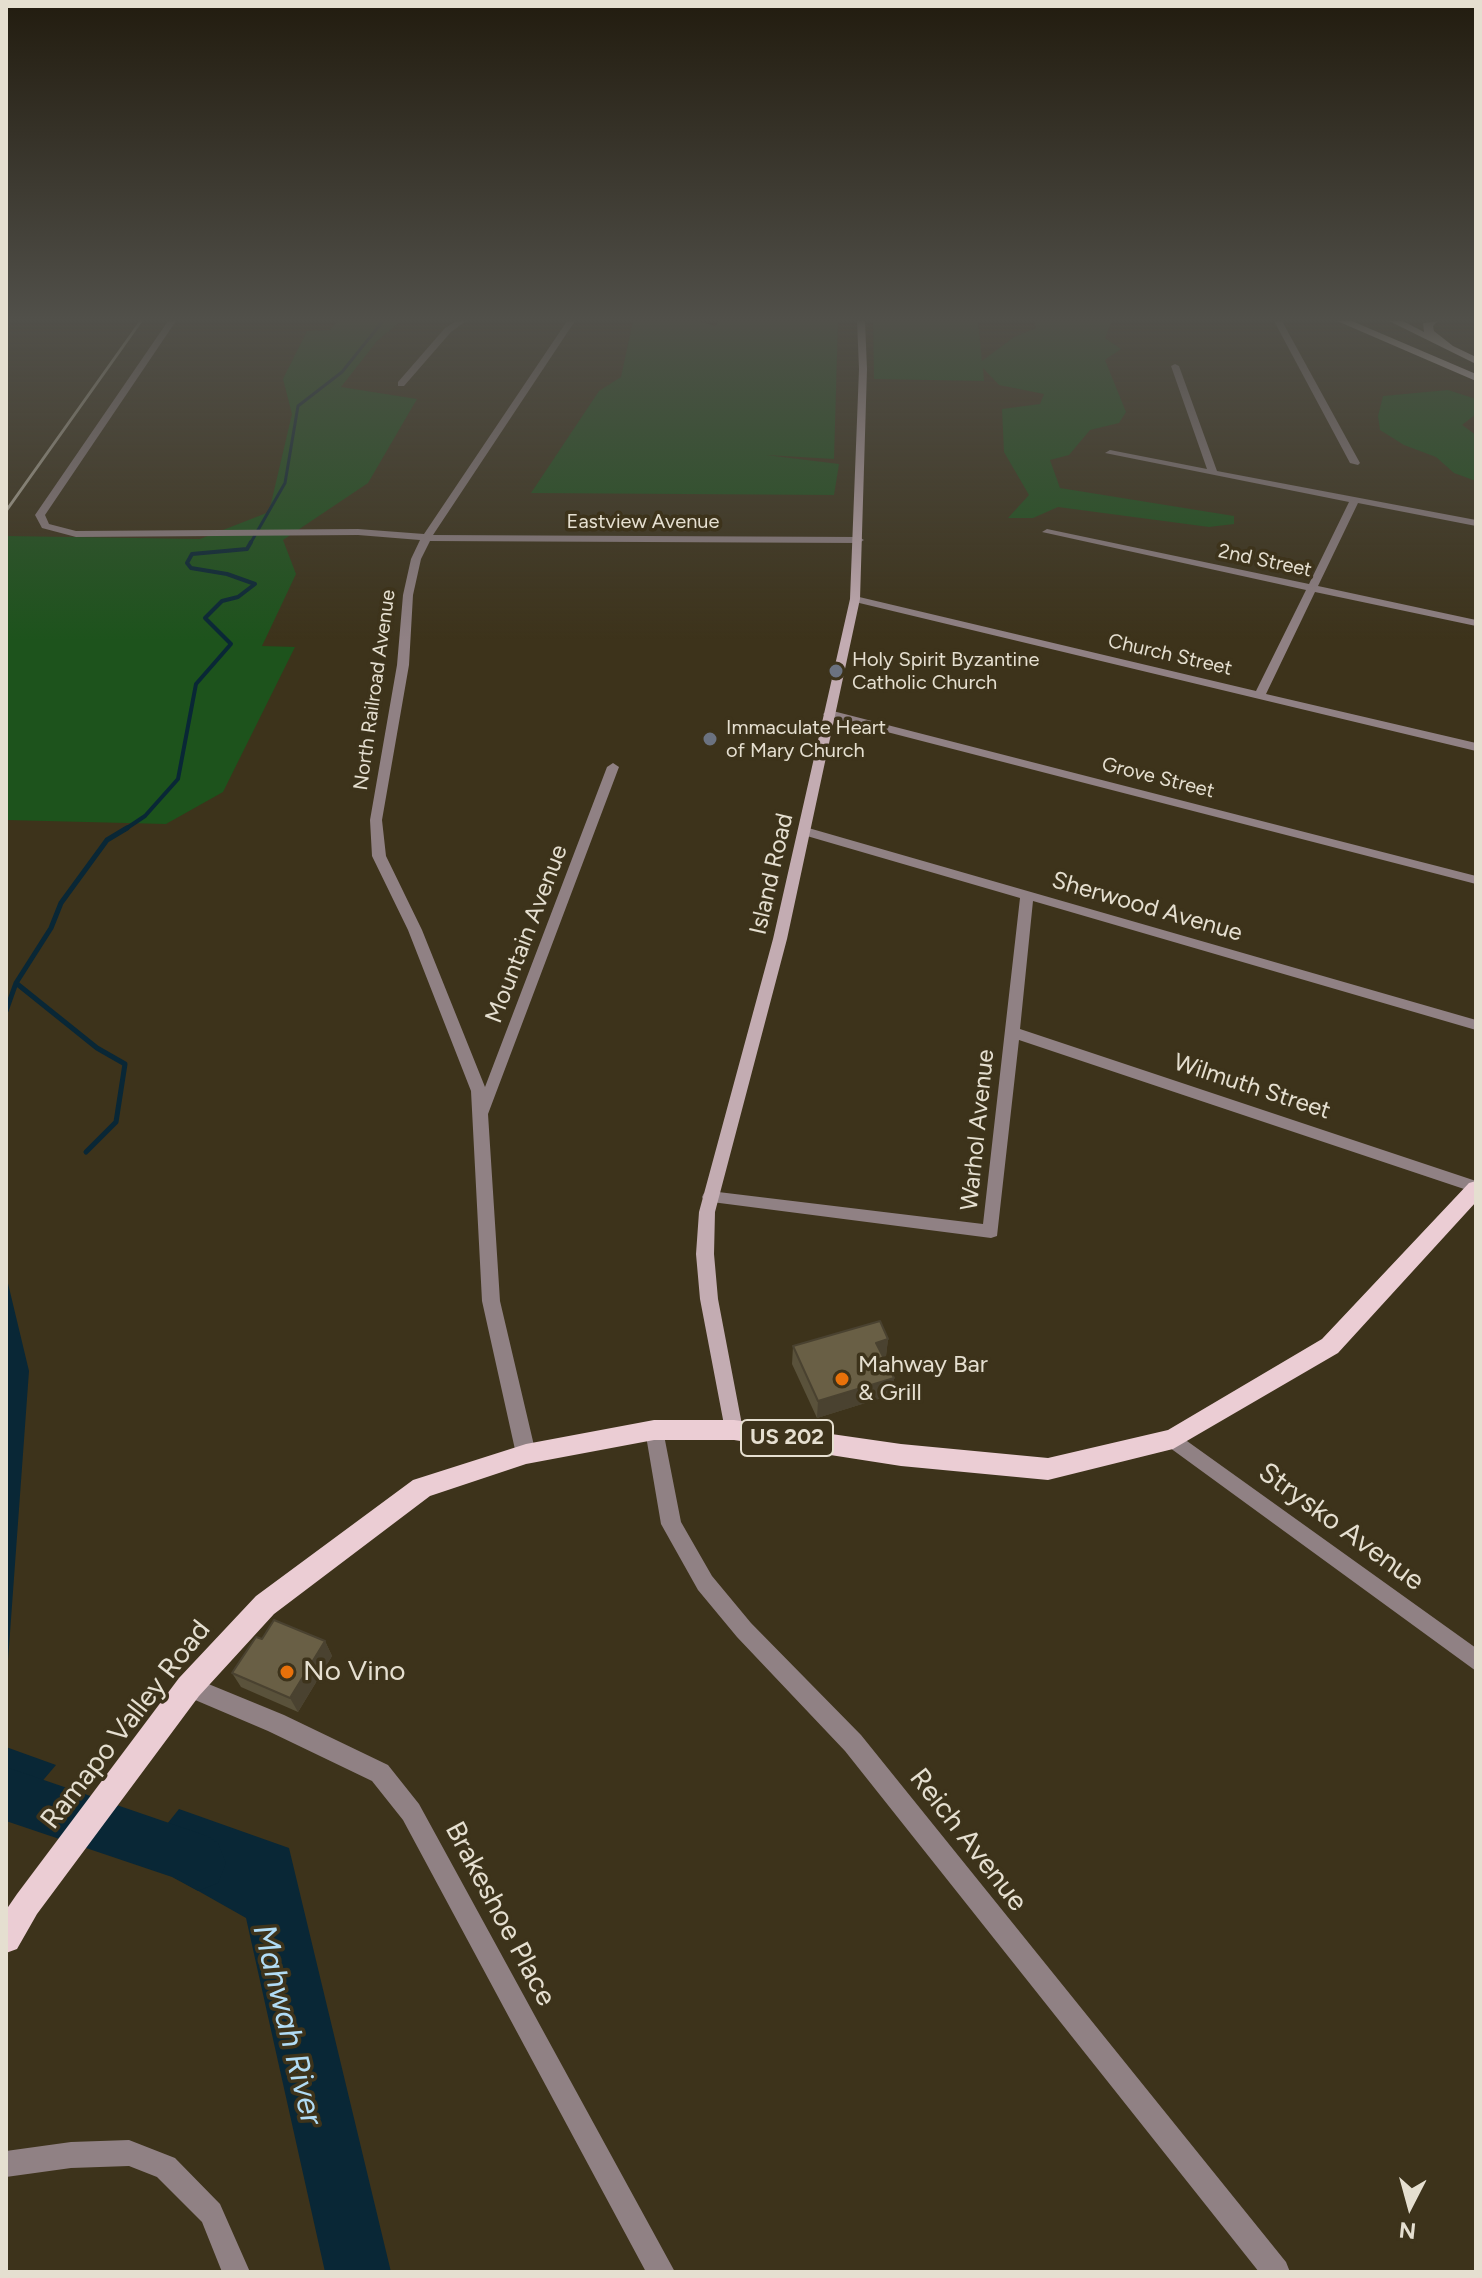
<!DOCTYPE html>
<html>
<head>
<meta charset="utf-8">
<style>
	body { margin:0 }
	#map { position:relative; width:1482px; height:2278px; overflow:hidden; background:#3d331b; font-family:Figtree,sans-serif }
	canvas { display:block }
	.frame { position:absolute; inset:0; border:8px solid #e5dfd0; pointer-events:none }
	.north { position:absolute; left:1370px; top:2166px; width:80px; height:80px; -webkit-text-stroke:6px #3d331b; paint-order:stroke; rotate:186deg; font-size:22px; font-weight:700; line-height:32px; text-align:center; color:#e5dfd0 }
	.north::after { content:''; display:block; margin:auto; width:28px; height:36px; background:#e5dfd0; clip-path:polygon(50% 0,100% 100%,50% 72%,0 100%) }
</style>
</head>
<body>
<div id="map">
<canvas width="1482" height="2278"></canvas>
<div class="frame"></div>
<div class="north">N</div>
</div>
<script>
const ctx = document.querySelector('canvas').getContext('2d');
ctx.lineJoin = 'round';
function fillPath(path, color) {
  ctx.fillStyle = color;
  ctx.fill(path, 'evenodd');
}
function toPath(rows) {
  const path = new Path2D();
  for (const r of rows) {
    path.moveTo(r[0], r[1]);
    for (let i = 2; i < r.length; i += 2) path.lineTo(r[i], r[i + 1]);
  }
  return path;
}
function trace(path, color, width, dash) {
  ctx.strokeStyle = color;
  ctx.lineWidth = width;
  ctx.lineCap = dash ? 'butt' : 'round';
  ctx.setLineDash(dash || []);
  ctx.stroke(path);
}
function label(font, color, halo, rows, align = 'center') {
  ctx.font = font + ' Figtree,sans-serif';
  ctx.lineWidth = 7;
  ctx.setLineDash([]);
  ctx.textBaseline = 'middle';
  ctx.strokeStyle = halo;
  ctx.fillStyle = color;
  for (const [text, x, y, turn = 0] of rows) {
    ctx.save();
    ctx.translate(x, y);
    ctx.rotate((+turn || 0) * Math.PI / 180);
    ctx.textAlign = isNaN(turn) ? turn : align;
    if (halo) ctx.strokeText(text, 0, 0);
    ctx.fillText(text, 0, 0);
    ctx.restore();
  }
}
fillPath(toPath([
	[338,321,401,321,377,341,341,387,417,399,368,483,283,540,296,574,262,646,295,647,223,792,166,824,6,820,6,536,200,539,269,512,292,414,283,379,307,331,330,330],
	[633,321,697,321,716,326,719,321,838,321,834,459,766,455,839,464,834,495,531,493,599,391,621,377],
	[873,321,978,321,982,361,1014,337,1036,328,1034,321,1112,321,1105,338,1121,349,1105,360,1126,412,1119,423,1090,430,1069,455,1050,460,1060,488,1234,516,1234,524,1209,527,1058,507,1033,518,1008,518,1029,495,1004,452,1002,409,1040,404,1044,394,999,385,983,368,984,381,874,379],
	[1448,390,1476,399,1476,414,1462,425,1476,435,1476,481,1454,473,1436,457,1404,445,1380,430,1378,416,1383,396]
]), '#1d531c');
fillPath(toPath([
	[6,1275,29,1371,6,1688],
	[6,1747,56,1765,6,1824],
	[179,1809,289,1848,391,2272,325,2272,246,1918,140,1858]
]), '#092736');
trace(toPath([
	[250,544,285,483,298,406,342,372,383,321]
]), '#092736', 3);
trace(toPath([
	[124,830,145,816,178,779,196,684,231,644,205,618,222,601,238,597,255,584,227,574,191,568,187,563,192,554,247,549,251,542]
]), '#092736', 4);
trace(toPath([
	[16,983,97,1048,125,1064,116,1122,86,1152],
	[6,1011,16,983,51,928,61,903,107,840,127,828]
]), '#092736', 5);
fillPath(toPath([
	[6,1767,207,1836,218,1843,226,1863,218,1883,198,1891,172,1877,6,1821,6,1767]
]), '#092736');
fillPath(toPath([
	[168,321,176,321,45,515,49,524,76,531,358,529,424,534,567,321,575,321,433,535,859,537,864,540,859,543,430,541,421,559,413,595,409,665,382,820,386,856,422,930,485,1087,607,767,613,763,619,767,488,1114,500,1301,536,1454,533,1460,526,1462,519,1460,516,1454,482,1301,471,1091,408,930,372,856,370,820,397,665,403,595,411,559,420,540,358,535,76,537,42,528,35,515,168,321],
	[456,321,466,321,451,332,404,386,398,386,398,382,445,328,456,321],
	[1274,321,1282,321,1360,463,1358,465,1350,463,1274,321],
	[1175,364,1179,366,1217,471,1476,520,1476,526,1358,503,1318,586,1476,620,1476,626,1315,592,1266,694,1476,743,1476,751,851,601,850,599,855,596,1256,691,1306,590,1042,532,1047,529,1309,584,1349,502,1105,453,1110,450,1207,469,1171,366,1175,364],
	[829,710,1476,876,1476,884,825,716,823,714,829,710],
	[805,827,1476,1020,1476,1030,1033,901,1020,1029,1476,1181,1476,1193,1019,1040,997,1236,991,1238,704,1201,702,1197,704,1193,710,1191,983,1224,1020,898,800,834,800,828,805,827],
	[654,1422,661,1424,663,1430,681,1522,712,1576,751,1623,861,1735,1286,2262,1290,2272,1259,2272,845,1751,737,1637,698,1590,661,1524,645,1430,647,1424,654,1422],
	[1173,1431,1476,1648,1476,1671,1166,1445,1163,1439,1166,1433,1173,1431],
	[189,1676,284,1715,388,1765,419,1804,675,2272,646,2272,403,1820,372,1781,268,1731,181,1694,178,1687,181,1680,189,1676],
	[129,2140,175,2158,220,2204,250,2272,222,2272,202,2222,157,2177,129,2166,71,2168,6,2177,6,2151,71,2142,129,2140]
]), '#908184');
fillPath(toPath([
	[857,321,865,321,867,369,860,599,787,939,715,1212,714,1254,718,1299,743,1430,741,1436,734,1438,727,1436,725,1430,700,1299,696,1254,699,1212,773,939,850,599,859,369,857,321]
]), '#c3acb2');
fillPath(toPath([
	[1476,1181,1476,1202,1338,1353,1173,1449,1048,1480,901,1466,734,1440,654,1440,526,1464,430,1496,274,1614,199,1696,37,1914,17,1949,6,1953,6,1910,17,1894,179,1678,256,1596,413,1480,526,1444,654,1420,734,1420,901,1444,1048,1458,1168,1430,1322,1339,1469,1183,1476,1181]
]), '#ebcdd4');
fillPath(toPath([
	[1337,321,1352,321,1476,374,1476,381,1337,321],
	[1389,321,1403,321,1424,332,1423,323,1438,321,1433,326,1434,331,1453,346,1476,357,1476,364,1389,321]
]), '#f3e0e5');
trace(toPath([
	[6,511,141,321]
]), '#b4ad9c', 3);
fillPath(toPath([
	[888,1339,886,1356,883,1357,894,1378,891,1395,817,1418,792,1364,793,1346],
	[262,1639,325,1641,332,1656,298,1712,241,1687,232,1673]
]), '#5a523b');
fillPath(toPath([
	[888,1339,886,1356,874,1360,876,1343],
	[894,1378,891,1395,817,1418,818,1401],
	[325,1641,332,1656,298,1712,290,1698]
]), '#4a4230');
const building = toPath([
	[880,1321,888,1339,876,1343,894,1378,818,1401,793,1346,880,1321],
	[274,1620,325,1641,290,1698,232,1673,256,1637,262,1639,274,1620]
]);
fillPath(building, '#695f45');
trace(building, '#4a4230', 2);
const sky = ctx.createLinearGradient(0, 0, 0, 640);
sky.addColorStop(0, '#221c0f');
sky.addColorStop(0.5, '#51504a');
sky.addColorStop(1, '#51504a00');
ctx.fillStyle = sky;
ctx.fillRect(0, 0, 1482, 640);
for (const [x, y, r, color] of [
	[836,671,8,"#6b7280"],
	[710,739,8,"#6b7280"],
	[842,1379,8,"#e8710a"],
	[287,1672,8,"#e8710a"]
]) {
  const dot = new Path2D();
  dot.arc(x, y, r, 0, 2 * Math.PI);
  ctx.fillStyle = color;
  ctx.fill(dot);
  trace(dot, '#3d331b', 3);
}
label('20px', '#e5dfd0', '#3d331b', [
	["Eastview Avenue",643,522],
	["2nd Street",1265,561,12],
	["Church Street",1170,655,13],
	["North Railroad Avenue",375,690,-82],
	["Grove Street",1158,778,14]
]);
label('20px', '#e5dfd0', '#3d331b', [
	["Holy Spirit Byzantine",852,660],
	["Catholic Church",852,683],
	["Immaculate Heart",726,728],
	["of Mary Church",726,751]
], 'left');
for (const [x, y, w] of [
	[787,1438,92]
]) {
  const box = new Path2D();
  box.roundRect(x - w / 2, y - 18, w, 36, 6);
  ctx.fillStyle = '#3d331b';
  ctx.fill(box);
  trace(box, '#e5dfd0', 2);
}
label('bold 22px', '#e5dfd0', null, [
	["US 202",787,1438]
]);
label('24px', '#e5dfd0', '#3d331b', [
	["Island Road",772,874,-77],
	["Sherwood Avenue",1147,907,16],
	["Mountain Avenue",527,934,-69],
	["Wilmuth Street",1252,1087,18],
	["Warhol Avenue",978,1130,-84]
]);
label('24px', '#e5dfd0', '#3d331b', [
	["Mahway Bar",858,1365],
	["& Grill",858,1393]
], 'left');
label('28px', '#e5dfd0', '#3d331b', [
	["Strysko Avenue",1341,1527,36],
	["Ramapo Valley Road",126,1725,-52],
	["Reich Avenue",968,1840,52],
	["Brakeshoe Place",500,1914,62]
]);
label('28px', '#e5dfd0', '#3d331b', [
	["No Vino",303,1672]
], 'left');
label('italic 32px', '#b1dcf5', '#3d331b', [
	["Mahwah River",287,2025,76]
]);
</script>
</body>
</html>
